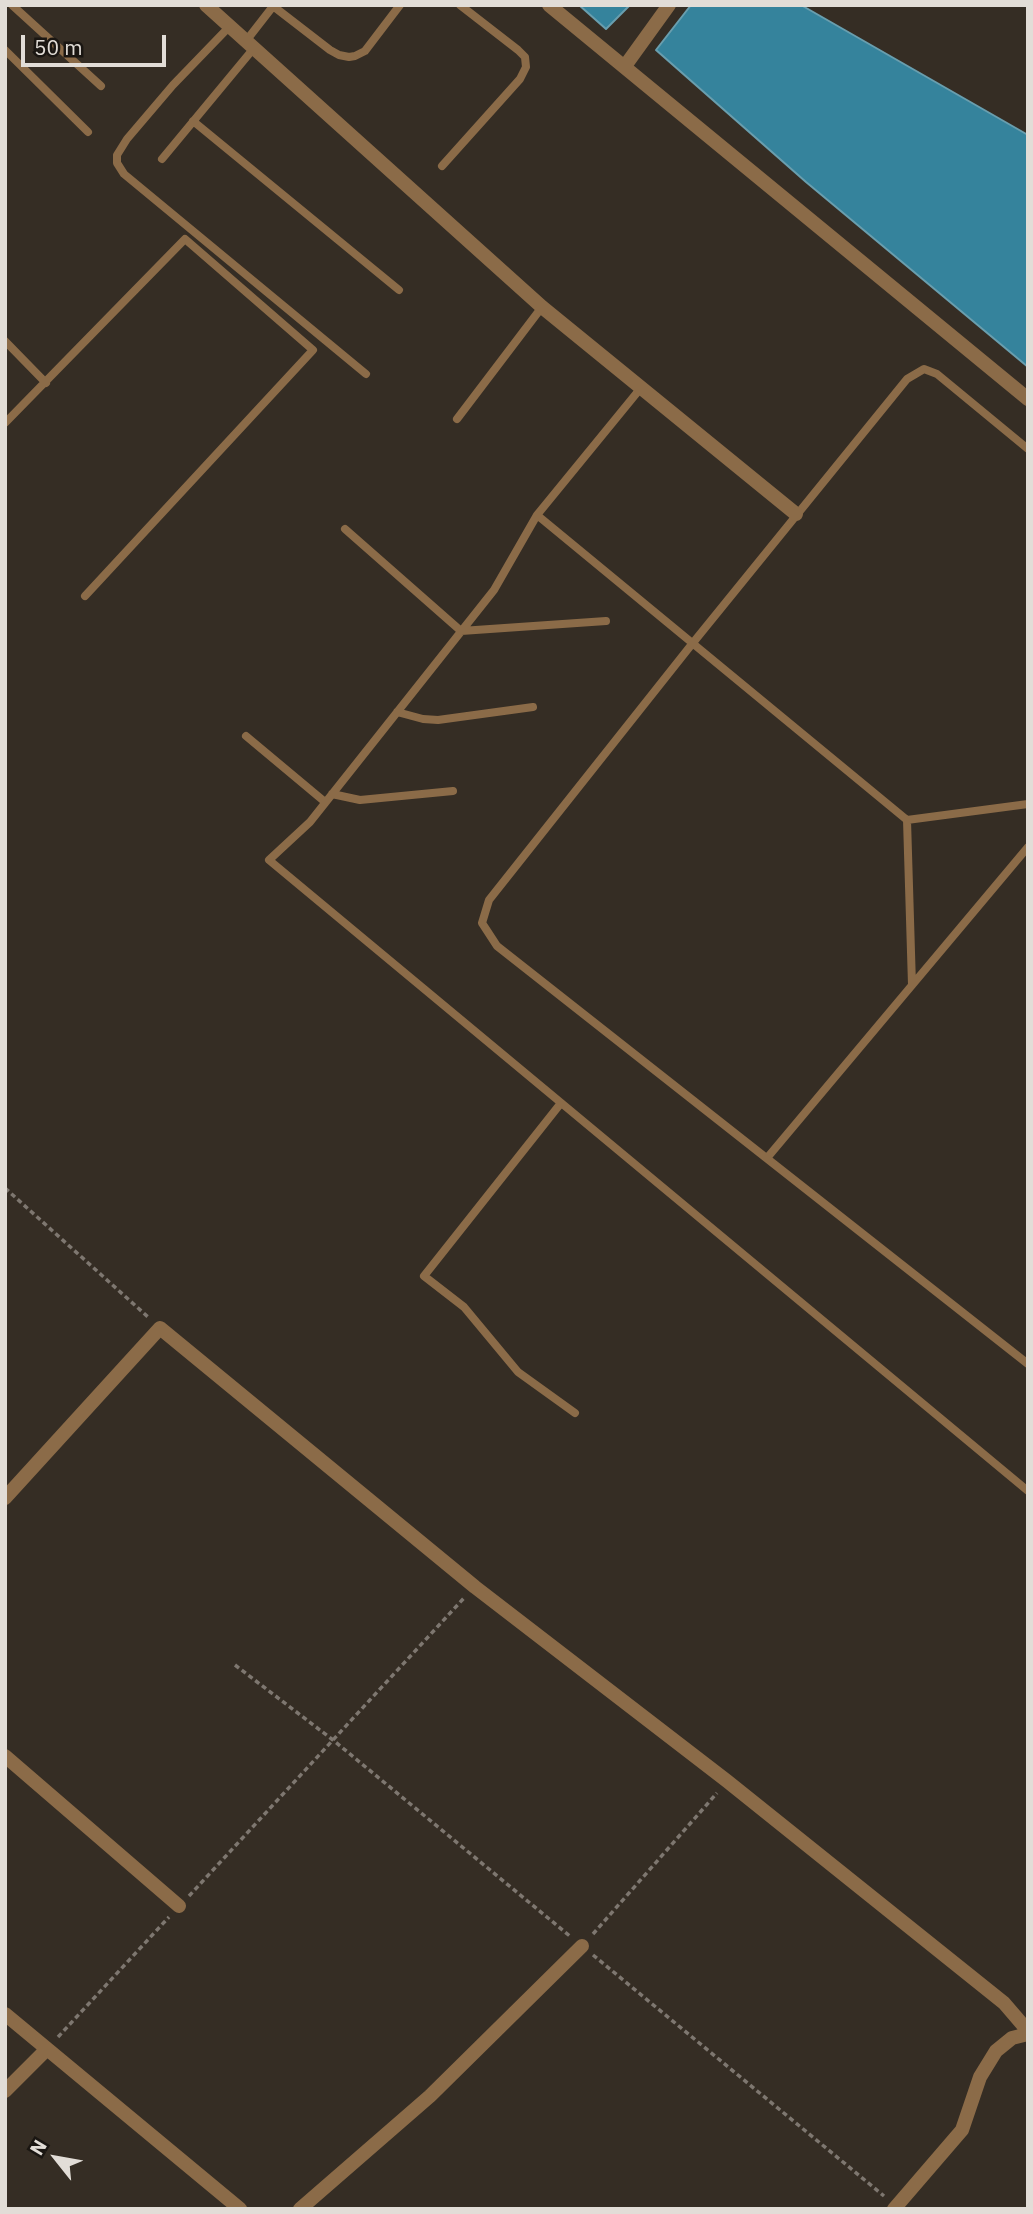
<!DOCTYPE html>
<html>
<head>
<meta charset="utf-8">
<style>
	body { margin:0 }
	#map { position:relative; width:1033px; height:2214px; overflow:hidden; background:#352d24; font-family:"IBM Plex Sans",sans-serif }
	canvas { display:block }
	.frame { position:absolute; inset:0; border:7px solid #e2ddd7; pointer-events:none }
	.north { position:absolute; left:21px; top:2123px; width:70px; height:70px; -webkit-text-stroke:5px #1a1612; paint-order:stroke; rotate:301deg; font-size:19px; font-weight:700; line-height:28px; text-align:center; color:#e2ddd7 }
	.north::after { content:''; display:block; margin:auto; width:24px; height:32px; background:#e2ddd7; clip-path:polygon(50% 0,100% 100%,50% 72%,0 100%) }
	.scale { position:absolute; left:21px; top:35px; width:145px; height:32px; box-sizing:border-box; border:4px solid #e2ddd7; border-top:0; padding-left:9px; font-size:21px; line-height:24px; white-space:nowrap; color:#e2ddd7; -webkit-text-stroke:5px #1a1612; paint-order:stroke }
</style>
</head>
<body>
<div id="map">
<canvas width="1033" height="2214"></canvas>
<div class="frame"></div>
<div class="north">N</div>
<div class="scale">50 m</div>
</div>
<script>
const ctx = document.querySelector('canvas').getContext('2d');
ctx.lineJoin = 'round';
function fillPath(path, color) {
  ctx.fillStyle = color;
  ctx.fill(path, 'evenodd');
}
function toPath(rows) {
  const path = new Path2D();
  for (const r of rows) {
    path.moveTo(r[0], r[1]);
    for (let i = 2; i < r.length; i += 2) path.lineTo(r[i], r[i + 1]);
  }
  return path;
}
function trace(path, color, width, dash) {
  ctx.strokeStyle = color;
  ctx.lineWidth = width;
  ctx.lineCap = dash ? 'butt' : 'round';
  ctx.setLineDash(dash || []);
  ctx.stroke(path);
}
const water = toPath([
	[579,5,630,5,606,29,579,5],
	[691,5,801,5,1028,135,1028,367,806,182,656,50,691,5]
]);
fillPath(water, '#35839c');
trace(water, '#699eae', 2);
trace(toPath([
	[5,1188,148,1317],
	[235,1665,333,1740,571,1937],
	[189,1896,464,1598],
	[593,1934,717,1793],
	[593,1955,884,2196],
	[58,2037,169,1917]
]), '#7e7770', 3.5, [5, 3.5]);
trace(toPath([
	[12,5,101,86],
	[273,6,330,50,339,55,349,57,355,56,365,51,400,5],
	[230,26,173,85,127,139,117,155,117,163,124,174,366,374],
	[246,41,274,5],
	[5,50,88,132],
	[193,121,399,290],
	[162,159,254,48],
	[442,166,520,79,526,67,525,57,518,50,460,5],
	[5,341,46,383],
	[640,389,537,515,494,590,310,822,269,860,1028,1491],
	[457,419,542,307],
	[5,423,185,239,313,350,85,596],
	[1028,449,937,374,924,369,907,379,692,644,489,900,482,923,497,946,1028,1364],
	[537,515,907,820,1028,804],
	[345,529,461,631,606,621],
	[397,712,423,719,438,720,533,707],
	[246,736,325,802],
	[332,794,360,800,453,791],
	[907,820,912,985],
	[561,1103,424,1276,464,1307,518,1372,575,1413],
	[767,1158,1028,847]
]), '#8b6b48', 8);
trace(toPath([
	[206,5,542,307,796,514],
	[549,5,1028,399],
	[625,66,669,5],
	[5,1498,160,1328,475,1587,727,1781,1004,2003,1028,2031],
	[5,1756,179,1906],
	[5,2014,240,2209],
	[5,2091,47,2049],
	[300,2209,430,2096,582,1946],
	[894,2209,962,2130,980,2077,996,2051,1012,2038,1028,2034]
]), '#8b6b48', 14);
</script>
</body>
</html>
